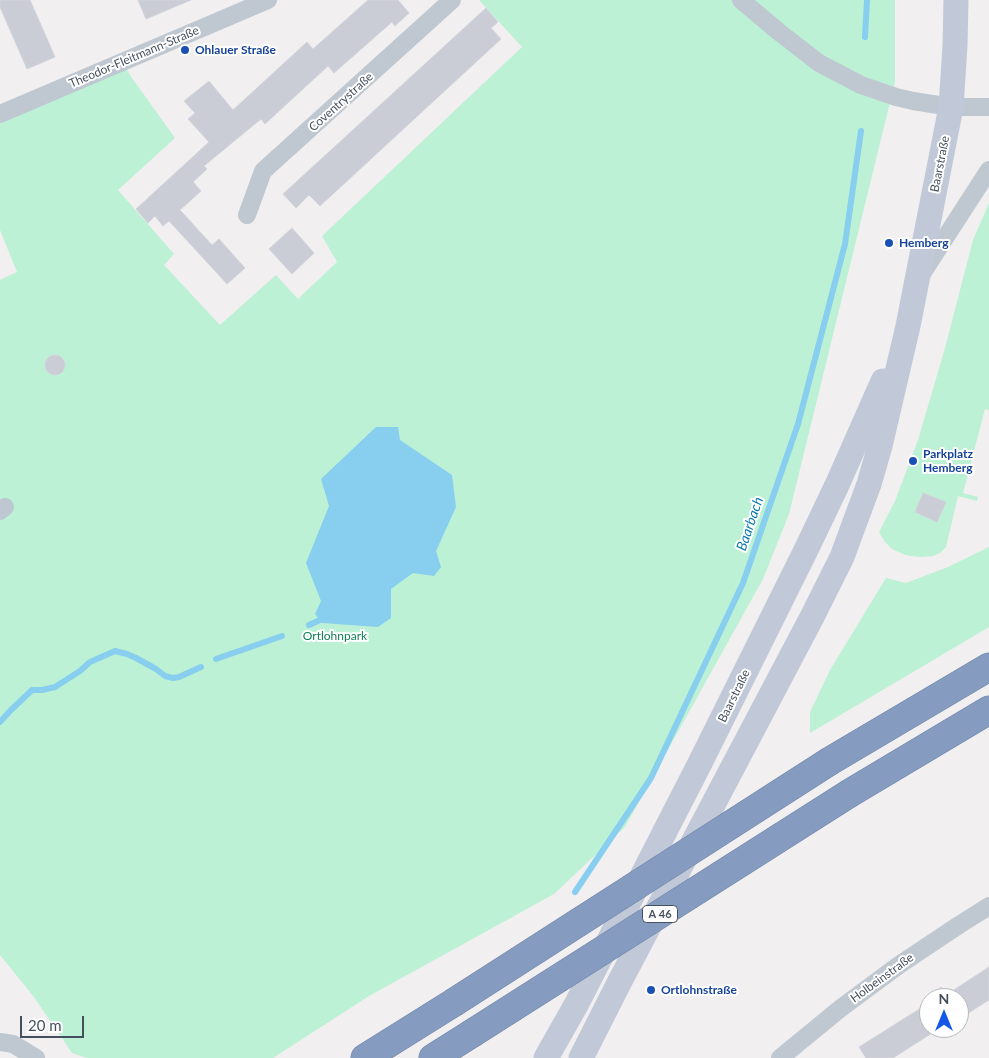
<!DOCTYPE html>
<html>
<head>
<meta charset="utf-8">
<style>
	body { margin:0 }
	#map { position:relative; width:989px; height:1058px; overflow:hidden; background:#f1efef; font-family:Lato,sans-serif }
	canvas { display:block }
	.north { position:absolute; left:919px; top:988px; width:50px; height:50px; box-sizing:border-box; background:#fff; border:1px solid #b5b9be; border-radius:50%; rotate:0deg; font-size:14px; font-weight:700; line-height:20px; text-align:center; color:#46505d }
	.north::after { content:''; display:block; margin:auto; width:18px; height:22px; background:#1358e8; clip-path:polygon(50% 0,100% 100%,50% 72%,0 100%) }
	.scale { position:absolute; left:20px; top:1016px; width:64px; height:22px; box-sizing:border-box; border:2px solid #46505d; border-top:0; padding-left:6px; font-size:15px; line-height:18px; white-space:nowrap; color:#46505d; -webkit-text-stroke:4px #fff; paint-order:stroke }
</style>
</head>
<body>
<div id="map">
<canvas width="989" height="1058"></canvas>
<div class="north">N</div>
<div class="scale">20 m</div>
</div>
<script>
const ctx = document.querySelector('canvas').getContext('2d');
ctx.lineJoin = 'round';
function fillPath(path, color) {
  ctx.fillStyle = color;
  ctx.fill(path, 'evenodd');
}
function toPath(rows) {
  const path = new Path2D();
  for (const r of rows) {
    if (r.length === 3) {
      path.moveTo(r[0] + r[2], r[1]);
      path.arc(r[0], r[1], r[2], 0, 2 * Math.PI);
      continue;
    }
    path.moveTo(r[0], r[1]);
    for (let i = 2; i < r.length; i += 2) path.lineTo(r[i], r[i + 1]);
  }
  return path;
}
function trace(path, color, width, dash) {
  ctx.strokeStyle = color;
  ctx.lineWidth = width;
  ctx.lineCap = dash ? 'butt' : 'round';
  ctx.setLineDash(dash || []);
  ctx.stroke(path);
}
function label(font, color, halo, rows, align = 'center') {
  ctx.font = font + ' Lato,sans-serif';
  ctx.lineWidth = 4;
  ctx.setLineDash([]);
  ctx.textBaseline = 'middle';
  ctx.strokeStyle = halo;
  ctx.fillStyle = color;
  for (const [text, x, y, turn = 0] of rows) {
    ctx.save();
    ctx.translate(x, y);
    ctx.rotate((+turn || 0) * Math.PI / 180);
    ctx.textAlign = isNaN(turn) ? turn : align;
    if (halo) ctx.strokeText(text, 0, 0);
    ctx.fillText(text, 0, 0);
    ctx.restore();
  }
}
fillPath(toPath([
	[479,0,895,0,895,82,789,514,763,579,625,827,554,894,369,996,273,1058,87,1058,72,1053,34,997,0,955,0,280,17,272,0,230,0,117,123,63,132,78,175,138,118,190,174,254,164,265,220,325,276,275,298,299,337,262,322,236,522,47],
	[989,203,989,410,985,409,963,493,978,497,977,501,958,496,946,547,940,553,933,556,920,557,905,555,892,549,885,542,879,532,895,501,918,440,945,348,973,240],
	[989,547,989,627,810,733,810,712,830,670,886,578,906,583,948,567]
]), '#bcf1d6');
fillPath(toPath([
	[376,427,398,427,400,440,452,475,456,507,436,551,441,567,434,576,413,573,391,589,391,618,378,627,322,623,315,614,321,601,306,563,329,506,321,479]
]), '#87ceef');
trace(toPath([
	[865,37,867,0],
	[309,625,320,620],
	[216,659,282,636],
	[0,722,11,710,32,690,42,690,55,687,80,671,90,662,115,651,127,654,136,658,156,669,165,676,173,678,179,677,201,667],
	[575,892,651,778,743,583,798,424,845,244,861,131]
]), '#87ceef', 6);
const building = toPath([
	[0,0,30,0,55,57,27,69,0,7,0,0],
	[138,0,191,0,146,19,138,0],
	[368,0,398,0,409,13,395,26,392,22,334,73,328,66,265,124,261,119,204,166,207,169,193,182,201,191,180,210,212,245,219,239,245,268,227,284,169,221,163,226,155,216,148,223,136,209,209,142,188,119,195,113,184,101,209,81,233,110,307,42,313,49,368,0],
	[486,8,498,22,491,28,501,39,320,206,309,195,296,208,283,194,486,8],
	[292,228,314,253,292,274,269,249,292,228],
	[55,365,10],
	[923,493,946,502,937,522,915,512,923,493],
	[989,967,989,1000,959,1019,959,998,934,998,941,987,946,995,989,967],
	[929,1003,929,1028,940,1028,893,1058,866,1058,859,1047,929,1003]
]);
fillPath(building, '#cacdd5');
trace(building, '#d3d4db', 1);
const highway = toPath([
	[830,761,989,667],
	[850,793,989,710],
	[365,1058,453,1003],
	[433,1058,471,1034]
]);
trace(highway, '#7086ab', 29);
trace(toPath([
	[741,0,779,32,819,63,861,85,896,97,913,101,951,107,989,107],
	[0,114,268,0],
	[247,215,263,171,452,0],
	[923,272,989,170],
	[0,511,5,507],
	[0,1042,13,1044,36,1058],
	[780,1058,841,1008,899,965,959,925,989,906]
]), '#bfc7d1', 18);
trace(toPath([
	[546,1058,576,1005,699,765,806,550,837,485,883,381],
	[581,1058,620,981,812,617,842,557,869,484,880,446,908,326,951,107,955,46,956,0]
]), '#c1c9d8', 25);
trace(highway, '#859bbf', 28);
const highwayBridge = toPath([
	[453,1003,830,761],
	[471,1034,850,793]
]);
trace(highwayBridge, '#7086ab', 29, []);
trace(highwayBridge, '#859bbf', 28);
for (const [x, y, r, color] of [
	[185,50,5,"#1a4fb4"],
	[889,243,5,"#1a4fb4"],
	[913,461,5,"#1a4fb4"],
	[651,990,5,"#1a4fb4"]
]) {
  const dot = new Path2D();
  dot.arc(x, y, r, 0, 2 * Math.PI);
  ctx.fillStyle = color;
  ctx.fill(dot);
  trace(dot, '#fff', 2);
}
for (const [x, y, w] of [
	[660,914,35]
]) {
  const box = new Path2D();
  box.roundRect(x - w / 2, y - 8.5, w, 17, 4);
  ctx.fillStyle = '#fff';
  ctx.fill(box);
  trace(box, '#46505d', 1);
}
label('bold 11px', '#46505d', null, [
	["A 46",660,914]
]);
label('bold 12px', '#164399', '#fff', [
	["Ohlauer Straße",195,50],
	["Hemberg",899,243],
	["Parkplatz",923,454],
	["Hemberg",923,468],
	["Ortlohnstraße",661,990]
], 'left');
label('12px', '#46505d', '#fff', [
	["Theodor-Fleitmann-Straße",134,57,-23],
	["Coventrystraße",341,102,-42],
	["Baarstraße",940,164,-79],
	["Baarstraße",734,696,-64],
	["Holbeinstraße",882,978,-36]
]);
label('12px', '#148157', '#fff', [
	["Ortlohnpark",335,636]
]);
label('italic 14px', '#0779af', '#fff', [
	["Baarbach",750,524,-71]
]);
</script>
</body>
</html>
